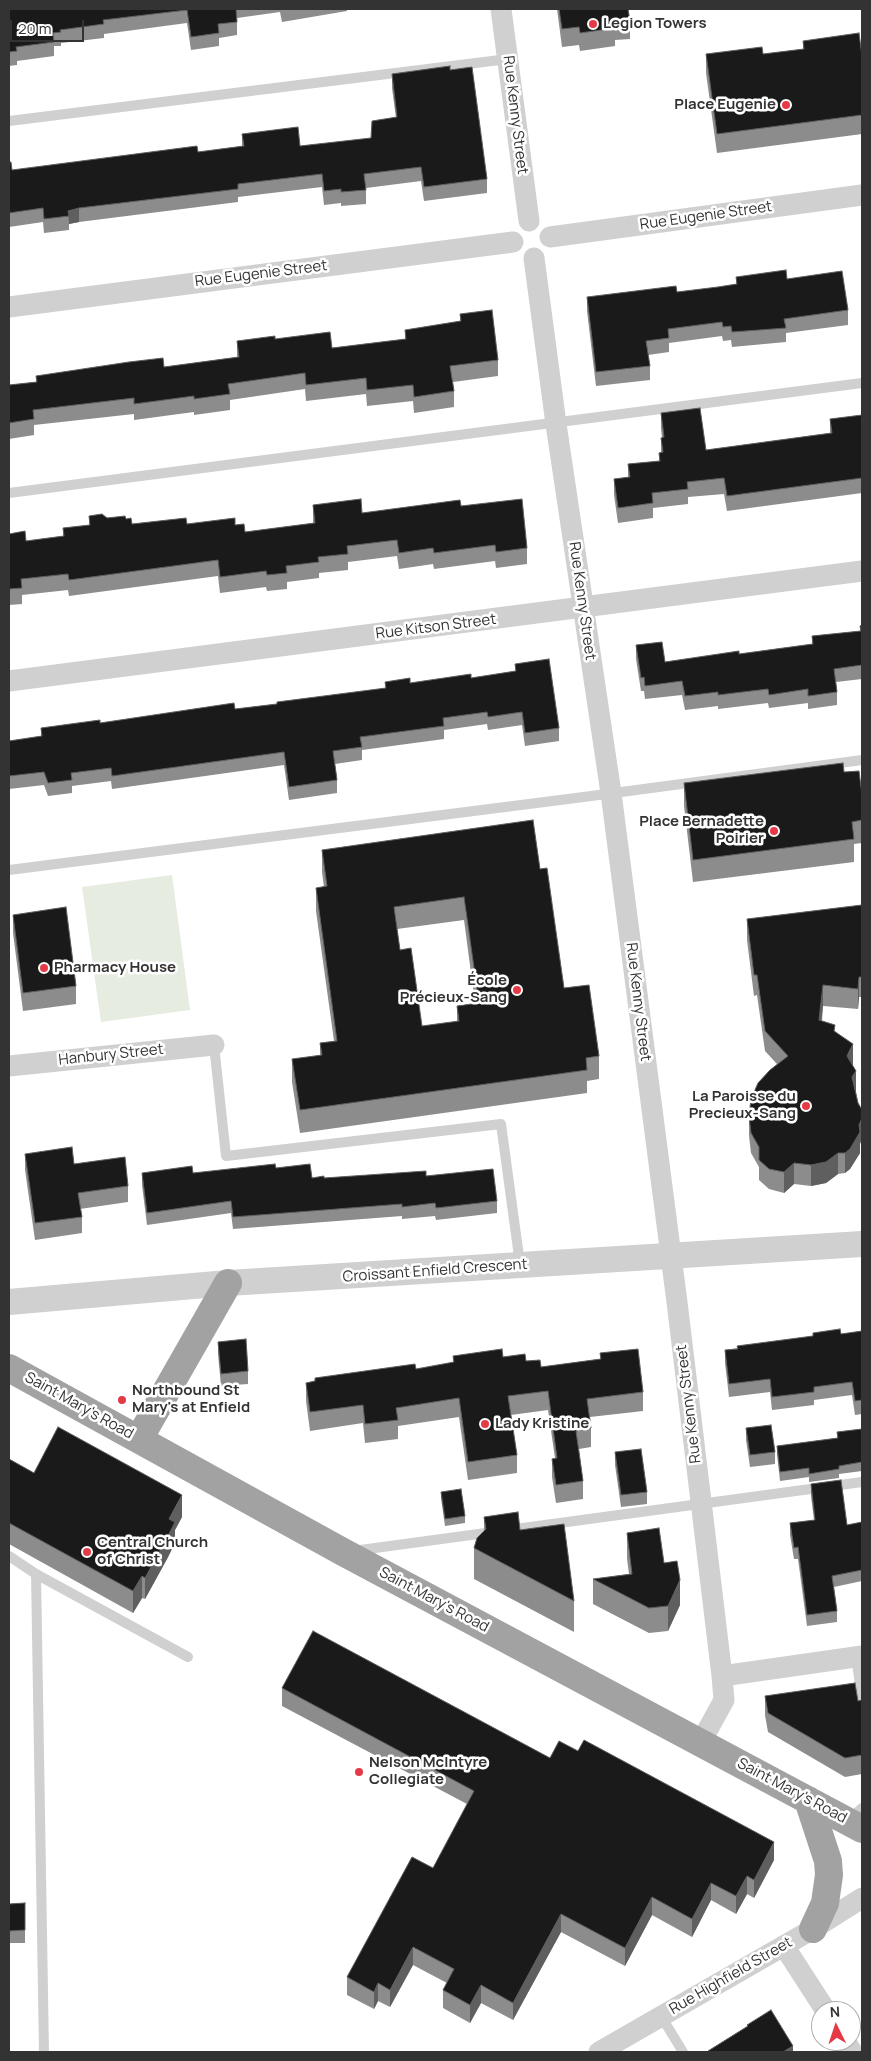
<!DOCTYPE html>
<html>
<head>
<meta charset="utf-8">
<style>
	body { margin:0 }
	#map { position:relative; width:871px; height:2061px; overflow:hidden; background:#fff; font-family:Manrope,sans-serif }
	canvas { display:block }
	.frame { position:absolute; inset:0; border:10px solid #333; pointer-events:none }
	.north { position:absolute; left:811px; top:2001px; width:50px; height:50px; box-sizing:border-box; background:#fff; border:1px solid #adadad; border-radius:50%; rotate:356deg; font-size:14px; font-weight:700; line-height:20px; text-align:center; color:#333 }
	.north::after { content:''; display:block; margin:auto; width:18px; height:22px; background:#e63946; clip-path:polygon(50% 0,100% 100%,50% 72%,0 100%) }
	.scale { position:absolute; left:10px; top:20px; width:74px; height:22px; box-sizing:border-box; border:2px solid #333; border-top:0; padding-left:6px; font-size:15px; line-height:18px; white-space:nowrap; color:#333; -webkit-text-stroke:4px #fff; paint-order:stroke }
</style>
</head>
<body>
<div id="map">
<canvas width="871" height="2061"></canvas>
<div class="frame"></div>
<div class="north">N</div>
<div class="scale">20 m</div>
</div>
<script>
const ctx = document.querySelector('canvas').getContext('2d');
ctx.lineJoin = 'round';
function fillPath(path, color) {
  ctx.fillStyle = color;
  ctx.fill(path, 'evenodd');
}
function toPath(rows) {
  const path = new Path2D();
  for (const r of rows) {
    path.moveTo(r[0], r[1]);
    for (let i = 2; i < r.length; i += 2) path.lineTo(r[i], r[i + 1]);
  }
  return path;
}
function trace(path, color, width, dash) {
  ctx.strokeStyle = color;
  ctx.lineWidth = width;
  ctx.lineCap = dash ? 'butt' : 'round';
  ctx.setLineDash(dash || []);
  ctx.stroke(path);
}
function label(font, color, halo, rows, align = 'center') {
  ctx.font = font + ' Manrope,sans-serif';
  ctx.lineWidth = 5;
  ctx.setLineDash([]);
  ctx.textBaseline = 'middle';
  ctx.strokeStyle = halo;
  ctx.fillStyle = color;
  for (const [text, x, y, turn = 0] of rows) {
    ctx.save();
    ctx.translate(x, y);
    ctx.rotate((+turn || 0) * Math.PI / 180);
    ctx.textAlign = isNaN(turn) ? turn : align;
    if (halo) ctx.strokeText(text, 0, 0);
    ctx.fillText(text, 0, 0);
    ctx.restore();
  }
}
fillPath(toPath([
	[172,875,190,1010,101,1022,82,887]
]), '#e6ecdf');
trace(toPath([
	[9,121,508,59],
	[9,493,862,383],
	[9,870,576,798,862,760],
	[214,1045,226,1156,501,1124,520,1264],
	[353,1551,862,1482],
	[9,1556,36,1574,188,1657],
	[36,1574,44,2052],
	[856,1657,862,1698],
	[848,1821,862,1808],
	[661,2016,683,2052]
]), '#d0d0d0', 10);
trace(toPath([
	[501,9,529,221],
	[550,237,862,195],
	[534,258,556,424,611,793,677,1302,722,1676,724,1700,701,1742],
	[9,307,513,242],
	[9,681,862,571],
	[9,1066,214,1045],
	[722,1676,862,1656],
	[784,1946,826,2011],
	[845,2041,852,2052],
	[599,2052,813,1929,862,1898]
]), '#d0d0d0', 21);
trace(toPath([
	[9,1302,228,1283,862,1244]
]), '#d0d0d0', 26);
trace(toPath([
	[9,1368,343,1552,862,1829],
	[139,1439,228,1283],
	[808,1800,828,1861,829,1875,825,1903,813,1929]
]), '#a2a2a2', 28);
fillPath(toPath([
	[9,9,347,9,347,11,282,22,280,12,237,18,237,35,219,38,219,46,191,50,187,23,104,34,104,38,61,43,61,46,54,46,54,56,17,61,17,65,9,66],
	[557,9,628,9,630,21,630,39,615,40,615,46,580,51,579,45,562,47],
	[803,41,862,56,862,134,717,153,706,73,706,54,763,54,803,49],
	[450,70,487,179,487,193,424,201,421,181,366,188,366,204,341,206,341,203,324,205,322,187,238,197,238,202,79,222,69,224,69,230,44,233,43,222,9,227,9,162,12,170,198,152,242,146,242,134,300,146,371,138,396,118,392,88,392,74],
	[736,277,787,279,848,310,848,325,786,333,786,342,732,347,731,340,723,341,722,336,669,343,669,352,648,355,650,366,650,380,596,386,587,311,587,297,677,292,718,287,736,284],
	[460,314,498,360,498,376,453,382,454,391,454,407,414,413,413,401,367,406,366,394,306,401,305,389,230,400,230,410,194,415,194,412,134,420,134,414,34,425,34,435,9,439,9,385,36,382,36,376,164,367,237,357,237,341,275,339,332,348,405,339,405,330,460,321],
	[661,413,706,450,830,433,830,419,862,415,862,493,727,511,724,494,688,497,688,504,653,508,653,518,618,523,614,495,614,479,628,477,628,464,659,461,659,453,661,452,661,438,662,438,661,428],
	[313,505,362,513,461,506,527,548,527,564,496,568,495,561,434,569,433,564,399,569,397,556,348,562,348,570,319,573,319,578,287,582,287,589,267,591,266,587,220,593,218,576,69,596,68,590,22,595,22,604,9,605,9,534,26,541,63,536,63,528,89,525,89,516,126,519,132,524,187,524,235,525,245,532,313,523],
	[862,625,862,679,836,682,837,692,837,705,808,709,808,703,769,708,768,703,718,709,718,706,685,710,682,695,645,699,644,691,641,691,636,659,636,645,665,662,739,654,812,644,812,636,860,631,860,626],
	[515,664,559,728,559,741,525,746,522,725,488,730,487,724,444,730,444,739,362,750,362,760,335,764,337,780,337,793,289,800,284,765,112,789,111,781,72,786,72,793,48,796,44,785,9,789,9,741,41,736,41,728,100,723,235,709,277,704,385,688,385,682,410,683,471,678,515,671],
	[844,772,862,795,862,843,854,844,854,862,693,882,684,806,684,783],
	[322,850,540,869,564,988,599,1056,599,1079,587,1081,587,1093,300,1133,292,1082,292,1059,320,1056,320,1043,334,1041,316,911,316,888,324,887,322,872],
	[464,920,475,1003,457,1006,457,1022,422,1026,400,950,397,929],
	[862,905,862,997,859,997,858,1009,823,1006,822,1021,835,1031,853,1064,853,1066,856,1092,858,1103,862,1110,862,1138,860,1144,860,1153,850,1169,845,1173,838,1174,826,1183,811,1186,794,1184,784,1193,769,1189,759,1180,759,1167,751,1153,749,1136,749,1116,777,1064,765,1051,757,995,754,996,747,940,747,919],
	[13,915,76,986,76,1004,23,1011,13,933],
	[25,1154,74,1164,128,1186,128,1202,80,1209,82,1217,82,1233,35,1240,25,1170],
	[276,1168,312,1178,324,1178,426,1176,497,1201,497,1213,436,1220,435,1216,402,1219,402,1216,233,1229,231,1213,147,1225,142,1185,142,1173,193,1173],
	[862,1331,862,1414,855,1415,852,1395,814,1400,814,1405,772,1410,770,1392,729,1397,725,1363,725,1350,813,1336,813,1333,841,1334],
	[218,1342,248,1371,248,1384,221,1386,218,1354],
	[600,1353,643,1392,643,1411,590,1417,591,1428,591,1447,579,1449,583,1481,583,1499,556,1503,552,1477,552,1459,555,1458,548,1410,511,1415,517,1455,517,1473,468,1480,459,1417,398,1426,398,1439,365,1443,363,1423,310,1431,306,1401,306,1383,315,1381,315,1378,416,1369,453,1363,453,1356,503,1357,526,1361,541,1367,600,1359],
	[746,1428,775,1452,775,1464,750,1467,746,1440],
	[862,1429,862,1471,839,1474,839,1478,809,1482,809,1477,780,1481,777,1454,777,1446,837,1438,837,1432],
	[615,1452,647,1492,647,1504,621,1507,615,1465],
	[9,1459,34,1473,182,1517,175,1530,175,1543,167,1559,145,1599,142,1598,133,1613,9,1544],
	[811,1484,847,1525,862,1522,862,1581,834,1587,837,1611,837,1622,807,1626,798,1559,794,1559,790,1535,790,1523,814,1520,811,1496],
	[441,1492,465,1516,465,1523,445,1526,441,1498],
	[484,1517,520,1530,574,1601,574,1632,474,1579,474,1548,484,1531],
	[627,1533,664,1563,680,1605,668,1631,649,1633,593,1604,593,1579,629,1574,627,1559],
	[282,1688,550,1758,774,1860,754,1898,747,1894,736,1914,711,1900,692,1937,652,1915,625,1966,561,1932,513,2020,481,2003,470,2023,443,2008,443,1990,447,1983,413,1965,390,2007,378,2001,374,2009,347,1995,347,1977,433,1868,467,1804,282,1706],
	[765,1696,858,1701,862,1700,862,1774,845,1777,768,1732,765,1715],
	[25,1903,25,1943,9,1943,9,1904],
	[862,1920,862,1950,861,1944,861,1921]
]), '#8c8c8c');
fillPath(toPath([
	[79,208,79,222,69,224,68,211],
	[859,977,859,997,858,1009,858,989],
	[823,985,823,1006,819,1041,819,1020],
	[853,1044,853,1064,847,1077,847,1056],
	[856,1071,856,1092,852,1097,852,1077],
	[862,1118,862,1138,860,1144,860,1153,850,1169,845,1173,845,1153],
	[838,1153,838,1174,826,1183,811,1186,811,1165],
	[794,1163,794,1184,784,1193,784,1172],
	[182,1495,182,1517,175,1530,175,1543,167,1559,145,1599,145,1578,169,1519],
	[142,1576,142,1598,133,1613,133,1591],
	[680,1580,680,1605,668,1631,668,1606],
	[774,1842,774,1860,754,1898,754,1880],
	[747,1876,747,1894,736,1914,736,1896],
	[711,1883,711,1900,692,1937,692,1919],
	[652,1897,652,1915,625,1966,625,1948],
	[561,1914,561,1932,513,2020,513,2003],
	[413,1947,413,1965,390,2007,390,1990],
	[378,1983,378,2001,374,2009,374,1992],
	[481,1985,481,2003,470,2023,470,2005],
	[793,2046,793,2052,783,2052]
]), '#5f5f5f');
const building = toPath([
	[9,9,236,9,237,22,218,24,219,33,191,37,187,10,103,20,104,24,60,30,61,32,53,33,54,42,16,47,17,51,9,52,9,9],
	[559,9,628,9,630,21,614,23,615,28,580,33,579,27,562,29,559,9],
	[859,33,862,56,862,115,717,134,706,54,762,47,763,54,804,49,803,41,859,33],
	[450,66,450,70,472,67,487,179,424,187,421,167,364,174,366,190,341,192,341,189,324,191,322,174,238,184,238,189,79,208,68,211,69,216,44,219,43,208,9,213,9,162,11,162,12,170,197,146,198,152,244,146,242,134,298,127,300,146,371,138,372,121,397,117,392,74,450,66],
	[786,270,787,279,842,271,848,310,784,319,786,328,732,332,731,326,723,327,722,322,668,329,669,338,646,341,650,366,596,372,587,297,676,286,677,292,718,287,737,284,736,277,786,270],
	[492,310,498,360,450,366,454,391,414,397,413,385,367,390,366,378,306,385,305,373,228,384,230,394,194,399,194,396,134,404,134,398,33,410,34,419,9,423,9,385,37,382,36,376,129,362,163,358,164,367,239,357,237,341,275,336,275,339,330,332,332,348,406,339,405,330,461,321,460,314,492,310],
	[700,408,706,450,832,433,830,419,862,415,862,478,727,496,724,478,687,482,688,489,652,493,653,503,618,508,614,479,630,477,628,464,660,461,659,453,663,452,661,438,664,437,661,413,700,408],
	[361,499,362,513,460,500,461,506,522,499,527,548,496,552,495,545,434,553,433,548,399,553,397,540,347,546,348,554,318,557,319,562,286,566,287,573,267,575,266,571,220,577,218,560,69,580,68,574,21,579,22,588,9,589,9,534,25,531,26,541,64,536,63,528,90,525,89,516,102,514,107,518,125,516,126,519,131,518,132,524,186,518,187,524,235,518,235,525,244,524,245,532,315,523,313,505,361,499],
	[862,625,862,665,834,669,837,692,808,696,808,689,769,695,768,689,718,695,718,692,685,696,682,681,645,686,644,677,641,678,636,645,662,642,665,662,739,651,739,654,813,644,812,636,861,631,860,626,862,625],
	[549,659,559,728,525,733,522,712,488,717,487,712,443,718,444,726,360,737,362,747,333,751,337,780,289,787,284,752,112,776,111,768,71,773,72,780,48,783,44,772,9,776,9,741,42,736,41,728,100,720,100,723,234,703,235,709,277,704,277,702,386,688,385,682,410,678,410,683,471,674,471,678,516,671,515,664,549,659],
	[843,763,844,772,859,771,862,795,862,820,852,822,854,839,693,860,684,783,843,763],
	[533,820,540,869,547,868,564,988,589,985,599,1056,586,1058,587,1070,300,1110,292,1059,322,1055,320,1043,337,1041,316,888,327,886,322,850,533,820],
	[464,897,479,1003,457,1006,459,1021,422,1026,411,948,400,950,394,907,464,897],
	[862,905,862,977,859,977,858,989,823,985,819,1020,835,1025,834,1031,853,1044,847,1056,856,1071,852,1077,858,1103,862,1110,862,1118,859,1125,860,1132,850,1149,845,1153,838,1153,826,1162,811,1165,794,1163,784,1172,769,1169,759,1160,759,1147,751,1133,749,1116,751,1099,758,1083,770,1070,788,1056,765,1031,757,975,754,975,747,919,862,905],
	[66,907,76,986,23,993,13,915,66,907],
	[72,1147,74,1164,125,1157,128,1186,78,1193,82,1217,35,1223,25,1154,72,1147],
	[275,1164,276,1168,310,1164,312,1178,324,1176,324,1178,426,1171,426,1176,493,1169,497,1201,436,1208,435,1203,402,1207,402,1204,233,1217,231,1201,147,1213,142,1173,192,1166,193,1173,275,1164],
	[840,1329,841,1334,862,1331,862,1400,855,1401,852,1382,814,1387,814,1392,772,1397,770,1379,729,1384,725,1350,738,1349,737,1346,813,1336,813,1333,840,1329],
	[246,1339,248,1371,221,1374,218,1342,246,1339],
	[502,1349,503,1357,525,1354,526,1361,540,1360,541,1367,601,1359,600,1353,638,1349,643,1392,587,1399,591,1428,576,1431,583,1481,556,1485,552,1459,557,1458,548,1391,508,1396,517,1455,468,1462,459,1398,396,1408,398,1420,365,1424,363,1405,310,1412,306,1383,315,1381,315,1378,415,1364,416,1369,454,1362,453,1356,502,1349],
	[771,1425,775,1452,750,1455,746,1428,771,1425],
	[58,1427,182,1495,169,1519,175,1522,167,1538,145,1578,142,1576,133,1591,9,1523,9,1459,34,1473,58,1427],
	[862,1429,862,1462,839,1466,839,1469,809,1474,809,1468,780,1472,777,1446,838,1438,837,1432,862,1429],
	[641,1449,647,1492,621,1495,615,1452,641,1449],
	[841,1480,847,1525,862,1522,862,1570,832,1576,837,1611,807,1615,798,1547,794,1548,790,1523,815,1520,811,1484,841,1480],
	[461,1489,465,1516,445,1519,441,1492,461,1489],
	[518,1512,520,1530,564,1524,574,1601,474,1548,477,1538,486,1529,484,1517,518,1512],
	[659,1528,664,1563,677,1561,680,1580,668,1606,649,1608,593,1579,632,1574,627,1533,659,1528],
	[313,1631,550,1758,559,1741,578,1751,584,1740,774,1842,754,1880,747,1876,736,1896,711,1883,692,1919,652,1897,625,1948,561,1914,513,2003,481,1985,470,2005,443,1990,454,1969,413,1947,390,1990,378,1983,374,1992,347,1977,412,1857,433,1868,474,1791,282,1688,313,1631],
	[855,1683,858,1701,862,1700,862,1755,845,1758,768,1713,765,1696,855,1683],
	[25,1903,25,1930,9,1931,9,1904,25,1903],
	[771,2010,793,2046,783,2052,709,2052,708,2051,748,2026,747,2025,771,2010]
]);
fillPath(building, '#1a1a1a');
trace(building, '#5f5f5f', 1);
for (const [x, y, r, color] of [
	[593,24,5,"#e63946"],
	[786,105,5,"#e63946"],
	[774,831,5,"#e63946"],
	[44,968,5,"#e63946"],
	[517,990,5,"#e63946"],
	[806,1106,5,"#e63946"],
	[122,1400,5,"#e63946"],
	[485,1424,5,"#e63946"],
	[87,1552,5,"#e63946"],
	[359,1772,5,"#e63946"]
]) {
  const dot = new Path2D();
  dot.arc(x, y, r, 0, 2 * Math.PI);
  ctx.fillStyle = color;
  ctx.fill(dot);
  trace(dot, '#fff', 2);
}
label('bold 15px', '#333', '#fff', [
	["Legion Towers",603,24],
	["Place Eugenie",776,105,"right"],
	["Place Bernadette",764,822,"right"],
	["Poirier",764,839,"right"],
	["Pharmacy House",54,968],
	["École",507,981,"right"],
	["Précieux-Sang",507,998,"right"],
	["La Paroisse du",796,1097,"right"],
	["Precieux-Sang",796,1114,"right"],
	["Northbound St",132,1391],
	["Mary's at Enfield",132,1408],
	["Lady Kristine",495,1424],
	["Central Church",97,1543],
	["of Christ",97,1560],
	["Nelson McIntyre",369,1763],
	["Collegiate",369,1780]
], 'left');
label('15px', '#333', '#fff', [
	["Rue Kenny Street",515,115,83],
	["Rue Eugenie Street",706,216,-8],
	["Rue Eugenie Street",261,274,-7],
	["Rue Kenny Street",582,601,82],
	["Rue Kitson Street",436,627,-7],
	["Rue Kenny Street",638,1002,83],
	["Hanbury Street",111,1055,-6],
	["Croissant Enfield Crescent",435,1271,-4],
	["Rue Kenny Street",689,1404,-97],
	["Saint Mary's Road",79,1406,29],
	["Saint Mary's Road",434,1600,28],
	["Saint Mary's Road",792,1791,28],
	["Rue Highfield Street",731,1976,-30]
]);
</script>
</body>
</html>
